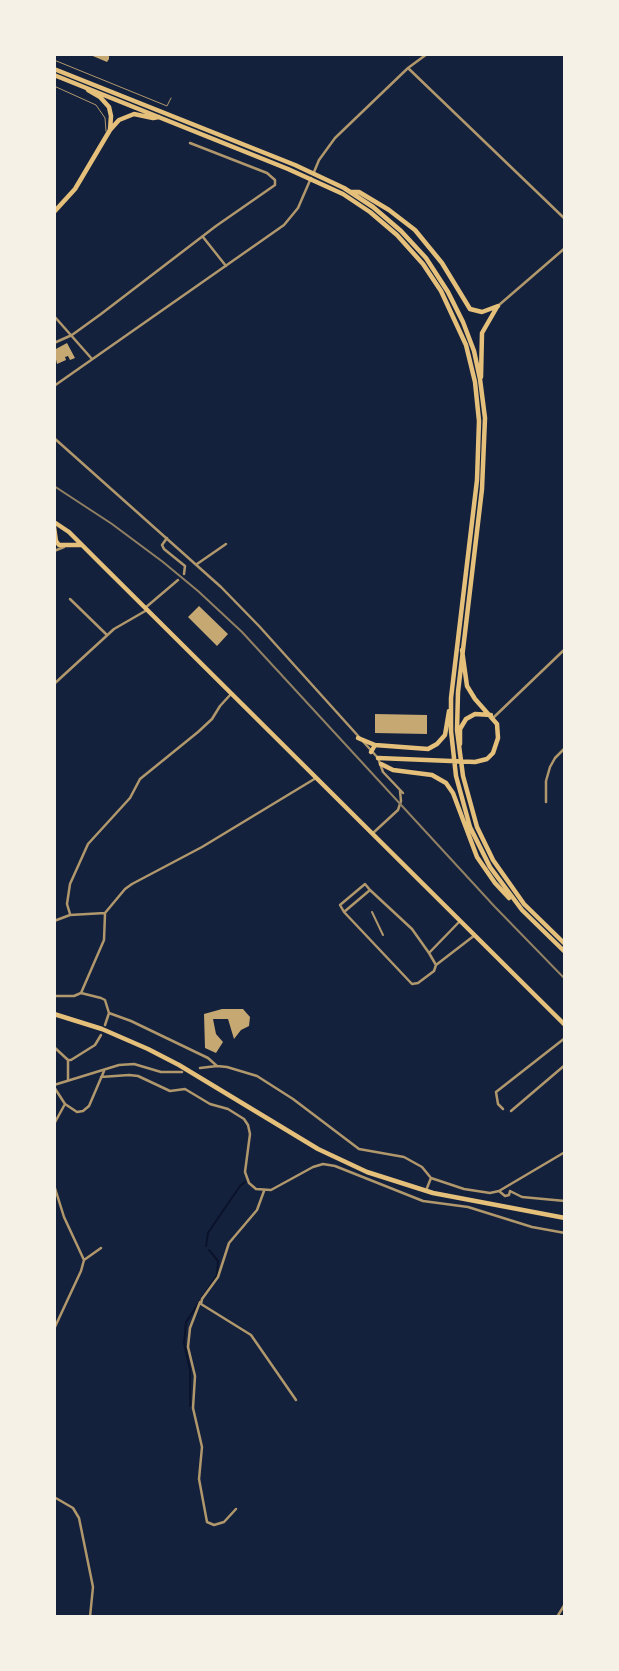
<!DOCTYPE html>
<html>
<head>
<meta charset="utf-8">
<style>
	body { margin:0 }
	#map { position:relative; width:619px; height:1671px; overflow:hidden; background:#14213d; font-family:"Exo 2",sans-serif }
	canvas { display:block }
	.frame { position:absolute; inset:0; border:56px solid #f6f1e7; pointer-events:none }
</style>
</head>
<body>
<div id="map">
<canvas width="619" height="1671"></canvas>
<div class="frame"></div>
</div>
<script>
const ctx = document.querySelector('canvas').getContext('2d');
ctx.lineJoin = 'round';
function toPath(rows) {
  const path = new Path2D();
  for (const r of rows) {
    path.moveTo(r[0], r[1]);
    for (let i = 2; i < r.length; i += 2) path.lineTo(r[i], r[i + 1]);
  }
  return path;
}
function trace(path, color, width, dash) {
  ctx.strokeStyle = color;
  ctx.lineWidth = width;
  ctx.lineCap = dash ? 'butt' : 'round';
  ctx.setLineDash(dash || []);
  ctx.stroke(path);
}
function fillPath(path, color) {
  ctx.fillStyle = color;
  ctx.fill(path, 'evenodd');
}
trace(toPath([
	[206,1246,208,1233,214,1224,240,1186,245,1182],
	[190,1406,190,1370,184,1343,186,1322,217,1275,218,1261,209,1250]
]), '#0b132b', 2);
fillPath(toPath([
	[88,54,109,54,109,59,107,62],
	[67,343,75,358,70,360,68,356,65,357,66,360,57,364,54,350],
	[199,606,228,634,217,646,188,617],
	[375,714,427,715,427,734,375,733],
	[222,1009,243,1009,250,1017,249,1026,241,1030,234,1039,228,1019,213,1019,216,1034,223,1042,216,1053,205,1048,204,1014]
]), '#c6a872');
trace(toPath([
	[54,60,167,106,171,98],
	[54,86,96,105,105,118,106,131]
]), '#b1986c', 1);
trace(toPath([
	[372,912,383,935]
]), '#b1986c', 2);
trace(toPath([
	[408,68,565,219],
	[314,172,319,160,335,138,408,68,427,54],
	[203,237,226,266],
	[499,305,565,248],
	[54,316,92,359],
	[54,343,72,335,101,314,216,226,275,185,275,180,267,173,190,143],
	[54,386,284,225,298,208,311,178],
	[54,438,221,587,259,626,378,758,383,772,403,793],
	[167,538,162,545,164,549,185,566,184,574],
	[54,551,64,547],
	[197,564,226,544],
	[70,599,107,635],
	[145,608,178,580],
	[54,684,114,629,147,610],
	[493,718,565,649],
	[546,802,546,781,550,767,555,758,565,748],
	[373,833,398,810,401,801,400,791],
	[370,890,412,929,429,953],
	[344,912,340,905,365,884,370,890,344,912,412,984,418,983,434,971,436,965,475,935],
	[70,914,67,904,70,884,88,844,130,798,140,779,198,732,212,719,220,706,231,694],
	[54,921,70,915,105,913,125,889,132,884,202,847,316,778],
	[436,965,429,953,460,921],
	[81,993,101,998,105,1000,109,1013,131,1021,208,1058,217,1066],
	[81,993,104,940,105,914],
	[54,996,74,996,81,993],
	[105,1025,109,1013],
	[54,1047,68,1060,68,1080],
	[68,1060,71,1060,95,1045,101,1035],
	[200,1068,217,1066,227,1067,257,1076,293,1099,359,1149,404,1157,422,1167,431,1178,464,1189,490,1193,499,1191,565,1152],
	[101,1077,129,1075,138,1076,170,1091,185,1089,210,1104,228,1109,244,1119,248,1125,250,1134,245,1172,249,1183,256,1189,271,1190,313,1167,323,1164,335,1166,423,1201,468,1207,532,1227,565,1233],
	[54,1085,119,1065,134,1064,161,1072,182,1072],
	[54,1087,65,1104,77,1112,83,1111,89,1106,104,1071],
	[503,1109,498,1104,496,1092,565,1038],
	[511,1111,565,1065],
	[54,1124,65,1104],
	[54,1185,64,1217,84,1260,81,1271,54,1329],
	[427,1188,431,1178],
	[264,1191,257,1210,229,1243,218,1277,202,1299,201,1304,251,1335,296,1400],
	[499,1191,505,1196,509,1195,510,1191],
	[510,1191,522,1197,565,1201],
	[84,1260,101,1248],
	[200,1302,190,1328,188,1347,195,1376,193,1408,202,1447,199,1479,207,1522,214,1525,224,1522,236,1509],
	[54,1497,73,1508,79,1518,93,1587,90,1617],
	[557,1617,565,1604]
]), '#b1986c', 2.5);
trace(toPath([
	[54,522,69,532,100,563,565,1025],
	[54,527,56,541,59,545,81,545]
]), '#e5c07b', 4.5);
trace(toPath([
	[54,1014,102,1029,148,1049,179,1065,318,1149,367,1172,433,1193,565,1218]
]), '#e5c07b', 4.5);
trace(toPath([
	[54,69,295,165,344,188,373,207,401,231,426,258,448,292,463,322,474,351,480,379,485,418,482,489,458,692,457,730,463,776,477,827,493,860,524,904,565,944],
	[54,75,288,169,343,194,370,212,397,235,423,264,441,291,466,345,475,382,479,421,477,480,451,698,451,731,456,776,470,827,490,867,522,910,565,952],
	[88,90,100,97,109,107,111,116,110,130],
	[351,192,359,192,389,210,415,230,442,263,470,309,482,312,498,306],
	[54,212,75,189,110,130,119,120,134,114,153,118,159,117],
	[481,377,482,333,497,307],
	[358,738,375,745,428,749,437,744,445,735,449,711],
	[460,744,460,729,466,719,475,714,491,715],
	[371,752,375,745],
	[378,758,475,762,487,759,493,753,498,738,497,724,475,699,467,686,462,650],
	[381,764,393,770,432,775,446,783,453,793,477,857,495,883,509,898]
]), '#e5c07b', 4.5);
trace(toPath([
	[54,486,112,524,163,562,198,591,242,632,495,907,565,979]
]), '#918062', 2);
</script>
</body>
</html>
